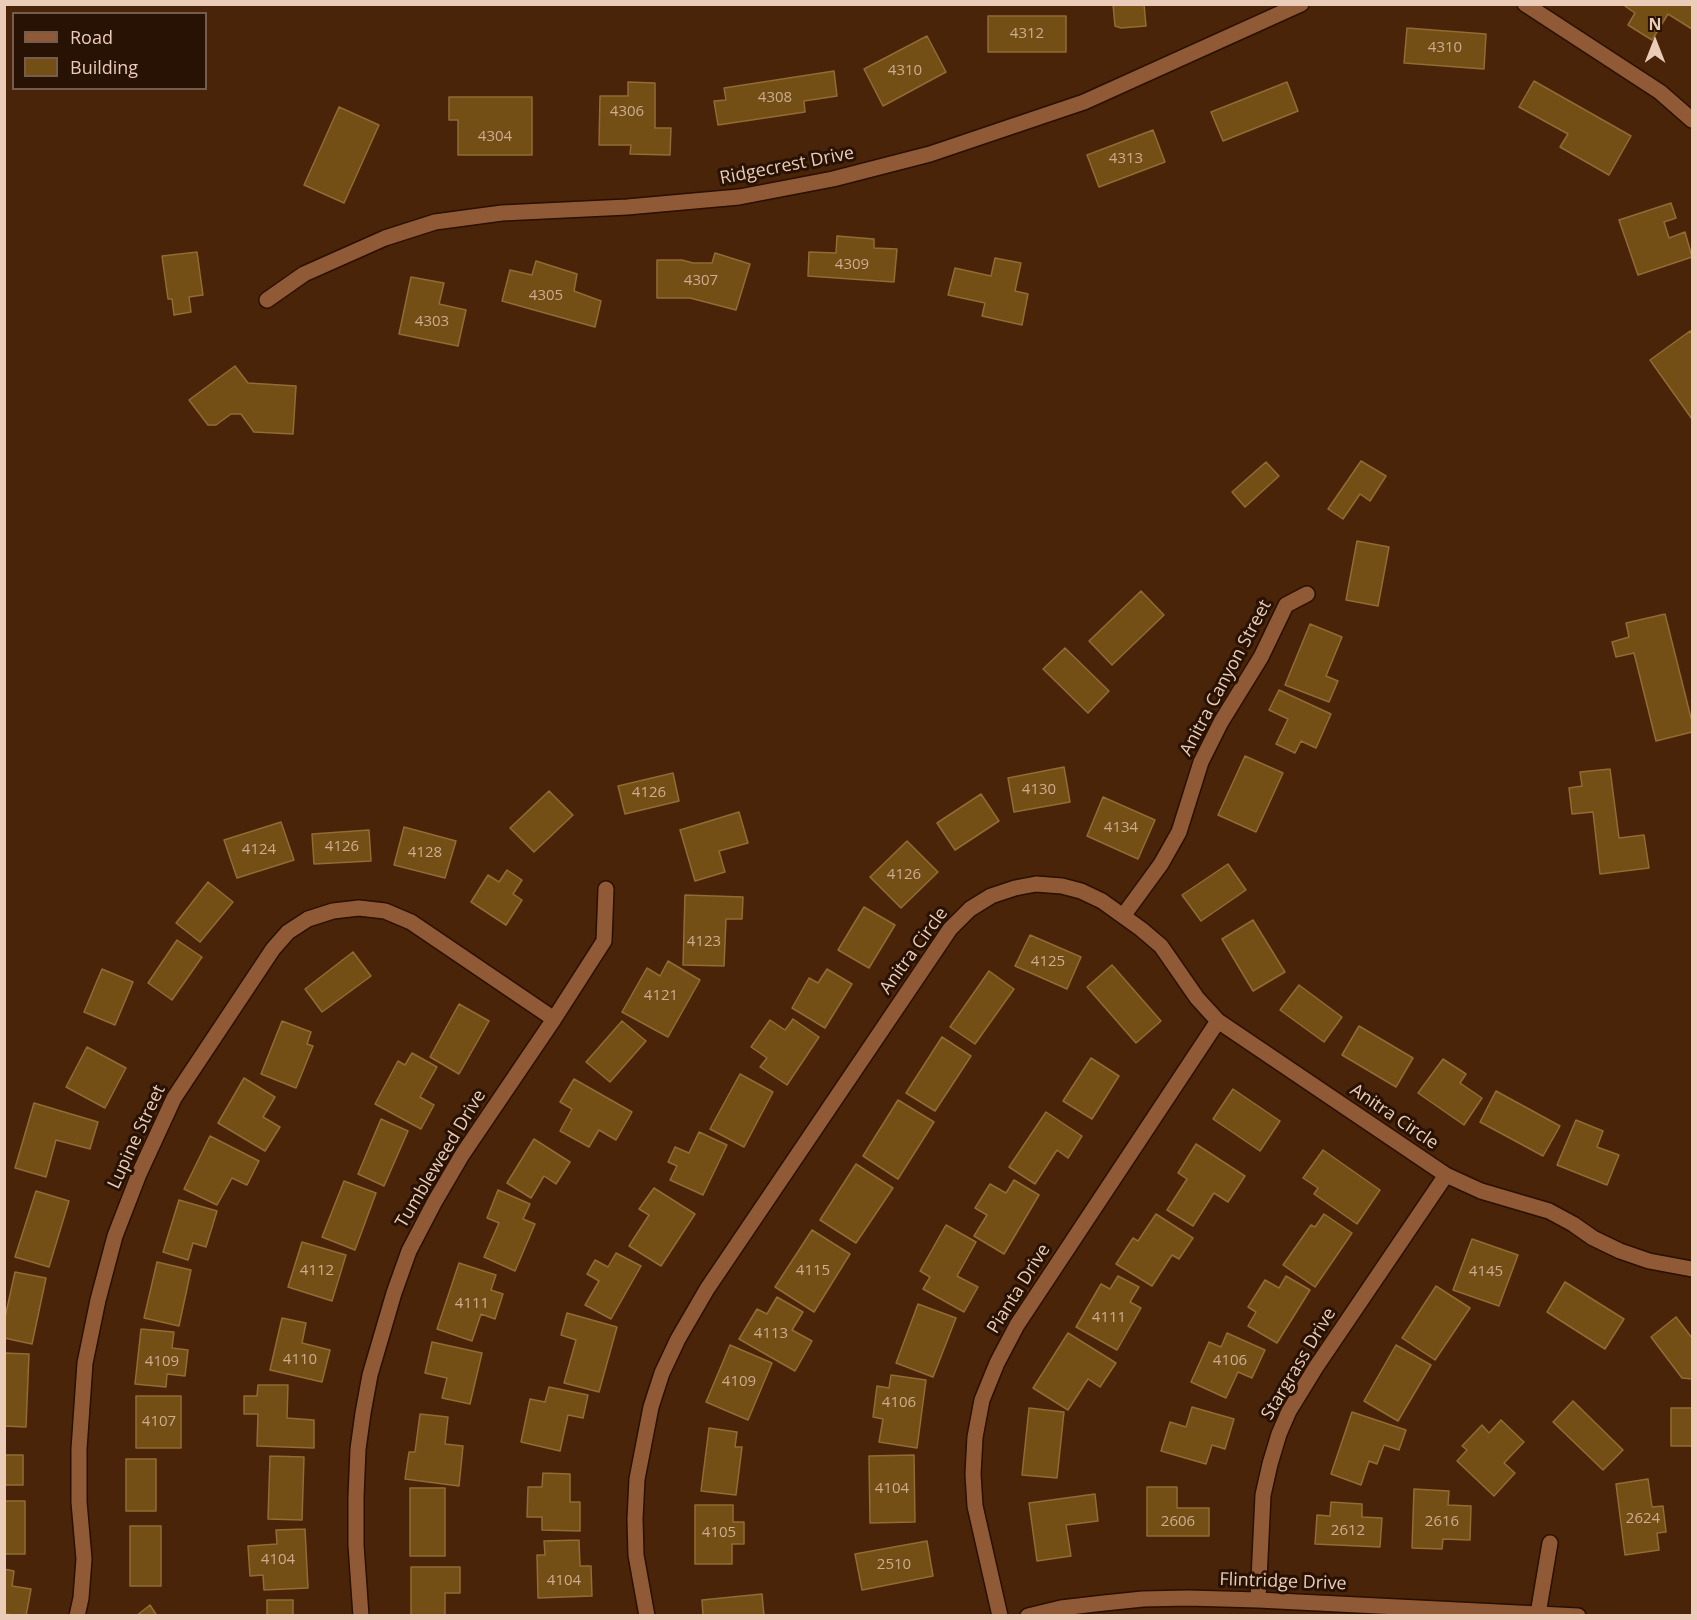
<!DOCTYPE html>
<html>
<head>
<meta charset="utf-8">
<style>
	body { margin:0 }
	#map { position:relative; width:1697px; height:1620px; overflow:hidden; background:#4a2408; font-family:"Open Sans",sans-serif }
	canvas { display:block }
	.frame { position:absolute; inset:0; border:6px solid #ebccb9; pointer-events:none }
	.legend { position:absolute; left:12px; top:12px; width:195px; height:78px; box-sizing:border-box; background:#271204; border:2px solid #755c4c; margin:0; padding:8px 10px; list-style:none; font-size:18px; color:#ebccb9 }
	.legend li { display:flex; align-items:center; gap:12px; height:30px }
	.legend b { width:30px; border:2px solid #755c4c }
	.north { position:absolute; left:1625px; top:12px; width:60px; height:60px; -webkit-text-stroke:4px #271204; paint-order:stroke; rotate:0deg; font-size:16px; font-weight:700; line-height:24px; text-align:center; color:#ebccb9 }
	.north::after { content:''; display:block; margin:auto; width:21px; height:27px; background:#ebccb9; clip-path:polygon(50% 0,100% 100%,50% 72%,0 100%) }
</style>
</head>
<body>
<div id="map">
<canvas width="1697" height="1620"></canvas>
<div class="frame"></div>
<ul class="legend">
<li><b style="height:8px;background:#905a37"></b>Road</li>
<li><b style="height:16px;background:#734e15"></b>Building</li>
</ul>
<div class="north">N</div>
</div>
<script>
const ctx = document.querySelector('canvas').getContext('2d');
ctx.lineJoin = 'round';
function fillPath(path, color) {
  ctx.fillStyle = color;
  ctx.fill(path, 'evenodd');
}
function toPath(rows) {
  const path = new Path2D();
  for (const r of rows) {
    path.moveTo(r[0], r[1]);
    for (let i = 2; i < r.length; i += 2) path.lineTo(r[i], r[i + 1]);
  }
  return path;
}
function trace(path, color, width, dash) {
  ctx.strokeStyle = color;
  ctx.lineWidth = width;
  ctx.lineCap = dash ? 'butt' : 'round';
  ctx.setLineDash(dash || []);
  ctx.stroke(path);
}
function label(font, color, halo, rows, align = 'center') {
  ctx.font = font + ' "Open Sans",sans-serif';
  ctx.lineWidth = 6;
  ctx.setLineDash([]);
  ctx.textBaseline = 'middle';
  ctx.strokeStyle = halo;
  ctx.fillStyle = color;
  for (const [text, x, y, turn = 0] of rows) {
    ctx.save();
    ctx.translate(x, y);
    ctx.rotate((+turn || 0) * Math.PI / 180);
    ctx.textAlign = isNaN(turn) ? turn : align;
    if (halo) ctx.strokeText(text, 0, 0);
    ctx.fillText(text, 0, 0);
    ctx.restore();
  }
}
const building = toPath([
	[1113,4,1144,4,1146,26,1121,28,1115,26,1113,4],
	[1622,4,1692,4,1692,29,1668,14,1652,40,1628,25,1635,13,1622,4],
	[988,16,1066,16,1066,52,988,52,988,16],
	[1407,28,1486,34,1484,69,1404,63,1407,28],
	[927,36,946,72,883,106,864,69,927,36],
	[834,71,837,96,804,101,805,112,718,125,714,101,726,100,724,88,834,71],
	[1534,81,1631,136,1609,175,1560,147,1568,134,1519,107,1534,81],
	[628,82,655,83,655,128,671,128,670,155,630,154,631,145,599,145,600,96,628,96,628,82],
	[1287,82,1298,111,1223,141,1211,112,1287,82],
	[449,97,532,97,532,155,458,155,458,120,449,120,449,97],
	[339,107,379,125,344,203,304,185,339,107],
	[1153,130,1165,162,1099,187,1087,155,1153,130],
	[1671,203,1676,218,1664,222,1669,238,1685,232,1692,257,1638,275,1619,220,1671,203],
	[837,236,874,239,874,248,897,249,894,282,808,276,809,252,836,253,837,236],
	[197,252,203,295,189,297,191,312,174,315,172,299,168,299,162,256,197,252],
	[715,253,750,264,736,310,690,298,657,298,657,260,682,260,693,263,712,263,715,253],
	[995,258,1021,263,1015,291,1028,294,1022,325,982,316,985,303,948,295,955,268,991,276,995,258],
	[536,261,577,274,574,291,601,301,595,327,502,301,510,270,532,275,536,261],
	[411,277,444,283,439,304,466,310,458,346,399,334,411,277],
	[1690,331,1692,334,1692,419,1650,360,1690,331],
	[235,366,248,383,296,386,293,434,254,432,241,414,231,414,216,425,208,425,189,400,235,366],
	[1361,461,1386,476,1370,501,1360,494,1343,519,1328,509,1361,461],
	[1266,462,1279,476,1245,507,1232,492,1266,462],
	[1357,541,1389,547,1378,606,1346,600,1357,541],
	[1141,591,1164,615,1112,665,1089,641,1141,591],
	[1665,614,1692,722,1692,732,1656,741,1634,653,1616,657,1612,642,1629,637,1626,623,1665,614],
	[1310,624,1342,637,1326,676,1338,681,1329,702,1285,685,1310,624],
	[1065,648,1109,691,1088,713,1043,669,1065,648],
	[1279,690,1331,714,1316,748,1301,741,1295,753,1276,744,1288,719,1269,710,1279,690],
	[1245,756,1283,773,1256,832,1218,815,1245,756],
	[1064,767,1070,802,1014,812,1008,778,1064,767],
	[1610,769,1619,838,1644,835,1649,868,1600,874,1593,812,1572,814,1569,788,1582,786,1580,772,1610,769],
	[673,773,679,801,625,814,618,786,673,773],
	[549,791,573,815,534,852,510,828,549,791],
	[981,794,999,821,955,850,937,823,981,794],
	[1103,797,1155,820,1138,859,1087,836,1103,797],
	[739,812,748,843,719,851,725,872,695,881,680,830,739,812],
	[281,822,294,860,237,878,224,840,281,822],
	[404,827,456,841,445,878,394,865,404,827],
	[369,830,371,861,314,864,312,834,369,830],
	[907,841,938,872,901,908,870,877,907,841],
	[1228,864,1246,890,1201,921,1182,895,1228,864],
	[507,870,522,880,513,894,522,900,506,925,471,902,488,875,499,882,507,870],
	[208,882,233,902,200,942,176,923,208,882],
	[685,895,743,897,742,919,726,919,724,966,683,965,685,895],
	[864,907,895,925,869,968,838,950,864,907],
	[1253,920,1285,972,1253,991,1222,939,1253,920],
	[1030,935,1081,957,1067,989,1015,966,1030,935],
	[177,940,202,957,172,1000,148,983,177,940],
	[353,952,371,976,322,1012,305,989,353,952],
	[668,961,700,980,668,1037,622,1012,647,968,660,976,668,961],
	[1112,965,1161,1021,1136,1043,1087,987,1112,965],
	[102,969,133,982,115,1025,84,1012,102,969],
	[827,969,852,984,825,1028,792,1008,809,978,818,983,827,969],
	[989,971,1014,989,975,1044,950,1027,989,971],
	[1299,985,1342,1017,1324,1042,1280,1010,1299,985],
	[459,1004,489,1021,459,1074,430,1057,459,1004],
	[793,1019,819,1037,787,1085,760,1067,767,1058,751,1047,770,1020,785,1030,793,1019],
	[282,1021,311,1032,307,1044,313,1046,296,1088,261,1074,282,1021],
	[622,1021,646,1041,610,1082,586,1062,622,1021],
	[1359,1026,1413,1058,1396,1087,1342,1055,1359,1026],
	[942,1037,971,1056,935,1111,906,1093,942,1037],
	[87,1047,126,1068,105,1108,66,1087,87,1047],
	[412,1053,437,1067,420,1097,434,1105,421,1129,375,1104,398,1061,405,1065,412,1053],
	[1091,1058,1119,1076,1092,1119,1063,1101,1091,1058],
	[1443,1059,1466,1074,1460,1083,1482,1098,1464,1125,1418,1093,1443,1059],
	[740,1074,773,1092,744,1147,710,1129,740,1074],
	[244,1078,275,1097,263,1117,280,1127,265,1151,218,1123,244,1078],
	[574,1079,632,1112,616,1140,599,1130,589,1147,560,1131,572,1109,560,1102,574,1079],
	[1233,1089,1280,1121,1260,1151,1213,1119,1233,1089],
	[1496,1091,1560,1126,1543,1156,1480,1122,1496,1091],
	[898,1100,934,1122,898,1179,863,1156,898,1100],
	[34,1103,98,1122,90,1149,56,1140,46,1177,15,1168,34,1103],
	[1046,1112,1082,1136,1068,1158,1057,1150,1035,1184,1009,1167,1046,1112],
	[381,1119,408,1131,384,1186,358,1174,381,1119],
	[1576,1120,1603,1131,1597,1147,1619,1155,1607,1185,1557,1165,1576,1120],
	[699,1132,727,1145,703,1195,670,1180,677,1166,668,1162,675,1147,689,1153,699,1132],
	[210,1136,259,1161,247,1185,232,1178,217,1205,184,1189,210,1136],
	[534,1139,570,1162,556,1184,544,1176,531,1198,507,1183,534,1139],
	[1196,1144,1245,1176,1228,1202,1214,1193,1193,1226,1167,1210,1187,1179,1178,1173,1196,1144],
	[1323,1150,1380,1190,1357,1224,1314,1194,1318,1188,1303,1178,1323,1150],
	[856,1164,893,1188,856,1243,820,1220,856,1164],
	[1014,1180,1039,1195,1004,1254,974,1236,987,1215,975,1208,990,1184,1006,1193,1014,1180],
	[344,1181,376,1193,355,1250,322,1237,344,1181],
	[654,1188,695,1214,661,1266,629,1246,649,1215,639,1209,654,1188],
	[498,1190,530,1204,523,1219,535,1224,515,1271,484,1257,499,1223,487,1218,498,1190],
	[36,1191,69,1201,49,1267,15,1257,36,1191],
	[179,1200,217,1211,206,1247,193,1243,188,1260,163,1252,179,1200],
	[1156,1214,1193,1238,1179,1259,1172,1255,1152,1286,1116,1264,1133,1238,1138,1241,1156,1214],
	[1324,1214,1352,1233,1315,1287,1283,1265,1311,1225,1315,1227,1324,1214],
	[946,1225,976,1242,957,1276,978,1287,964,1312,923,1289,930,1277,920,1271,946,1225],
	[812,1230,850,1254,814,1312,775,1287,812,1230],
	[1472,1239,1518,1255,1499,1306,1453,1290,1472,1239],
	[302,1242,346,1255,332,1301,288,1287,302,1242],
	[616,1253,641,1266,611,1319,585,1305,599,1281,587,1274,595,1260,608,1267,616,1253],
	[157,1262,191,1270,179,1326,144,1318,157,1262],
	[459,1263,496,1275,491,1290,503,1294,495,1319,481,1314,472,1341,437,1329,459,1263],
	[15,1272,46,1278,32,1344,4,1338,4,1322,15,1272],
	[1118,1276,1139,1287,1130,1302,1141,1308,1117,1350,1076,1327,1101,1284,1110,1289,1118,1276],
	[1286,1276,1310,1290,1277,1343,1248,1326,1256,1312,1248,1307,1265,1280,1279,1288,1286,1276],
	[1565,1282,1624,1319,1605,1349,1547,1312,1565,1282],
	[1436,1286,1470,1308,1435,1360,1402,1338,1436,1286],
	[777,1297,803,1312,792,1330,812,1341,795,1371,739,1339,757,1309,767,1314,777,1297],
	[918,1304,956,1318,933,1377,896,1363,918,1304],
	[567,1313,617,1327,599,1392,564,1383,576,1340,561,1335,567,1313],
	[1676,1317,1692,1338,1692,1379,1682,1378,1651,1337,1676,1317],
	[282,1318,306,1323,302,1343,330,1350,322,1382,270,1370,282,1318],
	[141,1329,174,1332,172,1348,188,1350,185,1376,167,1374,166,1387,135,1384,141,1329],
	[1068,1333,1116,1363,1100,1387,1088,1379,1068,1410,1033,1388,1068,1333],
	[1227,1333,1265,1350,1252,1378,1238,1372,1226,1398,1191,1382,1209,1342,1221,1347,1227,1333],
	[432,1342,482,1353,470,1404,442,1398,447,1378,425,1373,432,1342],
	[730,1345,772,1363,748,1420,706,1402,730,1345],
	[1396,1345,1431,1365,1398,1421,1364,1401,1396,1345],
	[4,1353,29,1354,26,1427,4,1426,4,1353],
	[891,1375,926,1380,917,1448,879,1442,883,1419,873,1417,877,1386,889,1388,891,1375],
	[258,1385,288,1385,287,1418,314,1420,314,1448,257,1446,258,1414,244,1414,244,1396,257,1396,258,1385],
	[549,1387,588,1395,583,1418,568,1415,560,1451,521,1442,530,1399,545,1402,549,1387],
	[136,1396,181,1396,181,1448,136,1448,136,1396],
	[1573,1401,1623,1450,1603,1470,1553,1422,1573,1401],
	[1192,1407,1234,1419,1225,1449,1212,1445,1206,1464,1161,1451,1170,1422,1186,1427,1192,1407],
	[1029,1408,1064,1412,1057,1478,1022,1475,1029,1408],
	[1671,1408,1692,1408,1692,1446,1671,1446,1671,1408],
	[1352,1412,1406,1430,1399,1450,1384,1445,1377,1464,1369,1461,1361,1485,1331,1474,1352,1412],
	[420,1414,448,1417,445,1444,463,1446,459,1486,405,1479,409,1452,415,1452,420,1414],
	[1501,1420,1524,1442,1504,1463,1515,1473,1494,1496,1457,1461,1467,1450,1462,1446,1482,1425,1489,1433,1501,1420],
	[709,1428,737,1432,735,1447,742,1447,736,1495,701,1491,709,1428],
	[4,1455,23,1455,23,1485,4,1485,4,1455],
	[914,1455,915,1522,870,1523,869,1456,914,1455],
	[270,1456,304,1457,302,1520,268,1519,270,1456],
	[126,1459,156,1459,156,1511,126,1511,126,1459],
	[543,1473,570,1474,570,1502,580,1502,580,1531,542,1530,542,1517,527,1517,528,1487,542,1487,543,1473],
	[1648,1479,1652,1507,1663,1506,1666,1532,1657,1533,1659,1550,1625,1555,1616,1484,1648,1479],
	[1147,1487,1177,1487,1177,1508,1209,1508,1209,1536,1147,1536,1147,1487],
	[410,1488,445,1488,445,1556,410,1556,410,1488],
	[1414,1489,1449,1491,1448,1505,1471,1506,1470,1540,1443,1539,1442,1549,1412,1548,1414,1489],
	[1095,1494,1098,1521,1066,1525,1071,1556,1037,1561,1029,1503,1095,1494],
	[4,1501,25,1501,25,1554,4,1554,4,1501],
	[1331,1502,1362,1504,1362,1517,1382,1518,1380,1547,1315,1544,1317,1515,1330,1516,1331,1502],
	[695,1505,733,1505,733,1522,744,1522,744,1544,732,1544,732,1564,695,1564,695,1505],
	[130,1526,161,1526,161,1586,130,1586,130,1526],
	[305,1529,308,1588,264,1590,263,1575,250,1576,248,1546,277,1544,276,1530,305,1529],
	[579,1540,580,1566,591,1566,592,1596,538,1598,537,1555,545,1555,544,1541,579,1540],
	[927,1541,933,1576,862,1590,855,1554,927,1541],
	[411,1567,460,1567,460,1593,445,1593,445,1616,411,1616,411,1567],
	[4,1569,14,1571,12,1586,31,1589,26,1616,4,1614,4,1569],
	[762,1594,764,1616,703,1616,702,1600,762,1594],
	[267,1600,293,1600,293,1616,267,1616,267,1600],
	[150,1605,157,1616,136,1616,150,1605]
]);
fillPath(building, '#734e15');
trace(building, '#926b35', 1.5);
const minor = toPath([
	[1525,4,1660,92,1692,120],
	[267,300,304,274,385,238,435,222,502,213,627,207,739,197,833,179,930,154,1084,102,1301,4],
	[1123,916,1161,864,1179,832,1201,762,1221,722,1261,657,1286,605,1307,594],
	[1258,1600,1263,1495,1270,1464,1279,1434,1289,1411,1316,1367,1446,1175],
	[1538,1614,1550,1543],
	[77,1616,81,1598,84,1559,79,1502,79,1449,85,1363,98,1300,115,1236,139,1174,174,1098,273,949,288,932,308,919,333,911,359,908,385,911,411,922,554,1019],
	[361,1616,356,1545,356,1497,358,1449,363,1413,370,1375,394,1293,409,1251,434,1203,462,1155,554,1019,604,941,606,889],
	[647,1616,636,1555,635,1519,637,1479,651,1407,662,1373,678,1339,707,1289,950,929,970,909,991,896,1015,888,1036,884,1062,886,1081,891,1102,901,1141,929,1161,946,1197,998,1218,1021,1446,1175,1481,1191,1549,1211,1573,1224,1593,1238,1620,1251,1649,1261,1692,1269],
	[1000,1616,975,1506,973,1474,975,1437,982,1400,997,1363,1017,1325,1218,1021],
	[1028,1616,1061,1608,1104,1603,1143,1599,1188,1598,1258,1600,1578,1616]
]);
trace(minor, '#291000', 18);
trace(minor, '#905a37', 15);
label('15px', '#cdac90', null, [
	["4312",1027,34],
	["4310",1445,48],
	["4310",905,71],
	["4308",775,98],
	["4306",627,112],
	["4304",495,137],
	["4313",1126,159],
	["4309",852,265],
	["4307",701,281],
	["4305",546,296],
	["4303",432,322],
	["4130",1039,790],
	["4126",649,793],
	["4134",1121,828],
	["4126",342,847],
	["4124",259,850],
	["4128",425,853],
	["4126",904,875],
	["4123",704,942],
	["4125",1048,962],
	["4121",661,996],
	["4112",317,1271],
	["4115",813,1271],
	["4145",1486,1272],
	["4111",472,1304],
	["4111",1109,1318],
	["4113",771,1334],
	["4110",300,1360],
	["4106",1230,1361],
	["4109",162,1362],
	["4109",739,1382],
	["4106",899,1403],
	["4107",159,1422],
	["4104",892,1489],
	["2624",1643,1519],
	["2606",1178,1522],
	["2616",1442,1522],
	["2612",1348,1531],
	["4105",719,1533],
	["4104",278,1560],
	["2510",894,1565],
	["4104",564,1581]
]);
label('18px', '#ebccb9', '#271204', [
	["Ridgecrest Drive",787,166,-11],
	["Anitra Canyon Street",1226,678,-62],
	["Anitra Circle",914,951,-54],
	["Anitra Circle",1394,1117,34],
	["Lupine Street",137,1137,-65],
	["Tumbleweed Drive",441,1159,-59],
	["Pianta Drive",1019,1289,-58],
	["Stargrass Drive",1299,1364,-59],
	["Flintridge Drive",1283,1582,2]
]);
</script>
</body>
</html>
